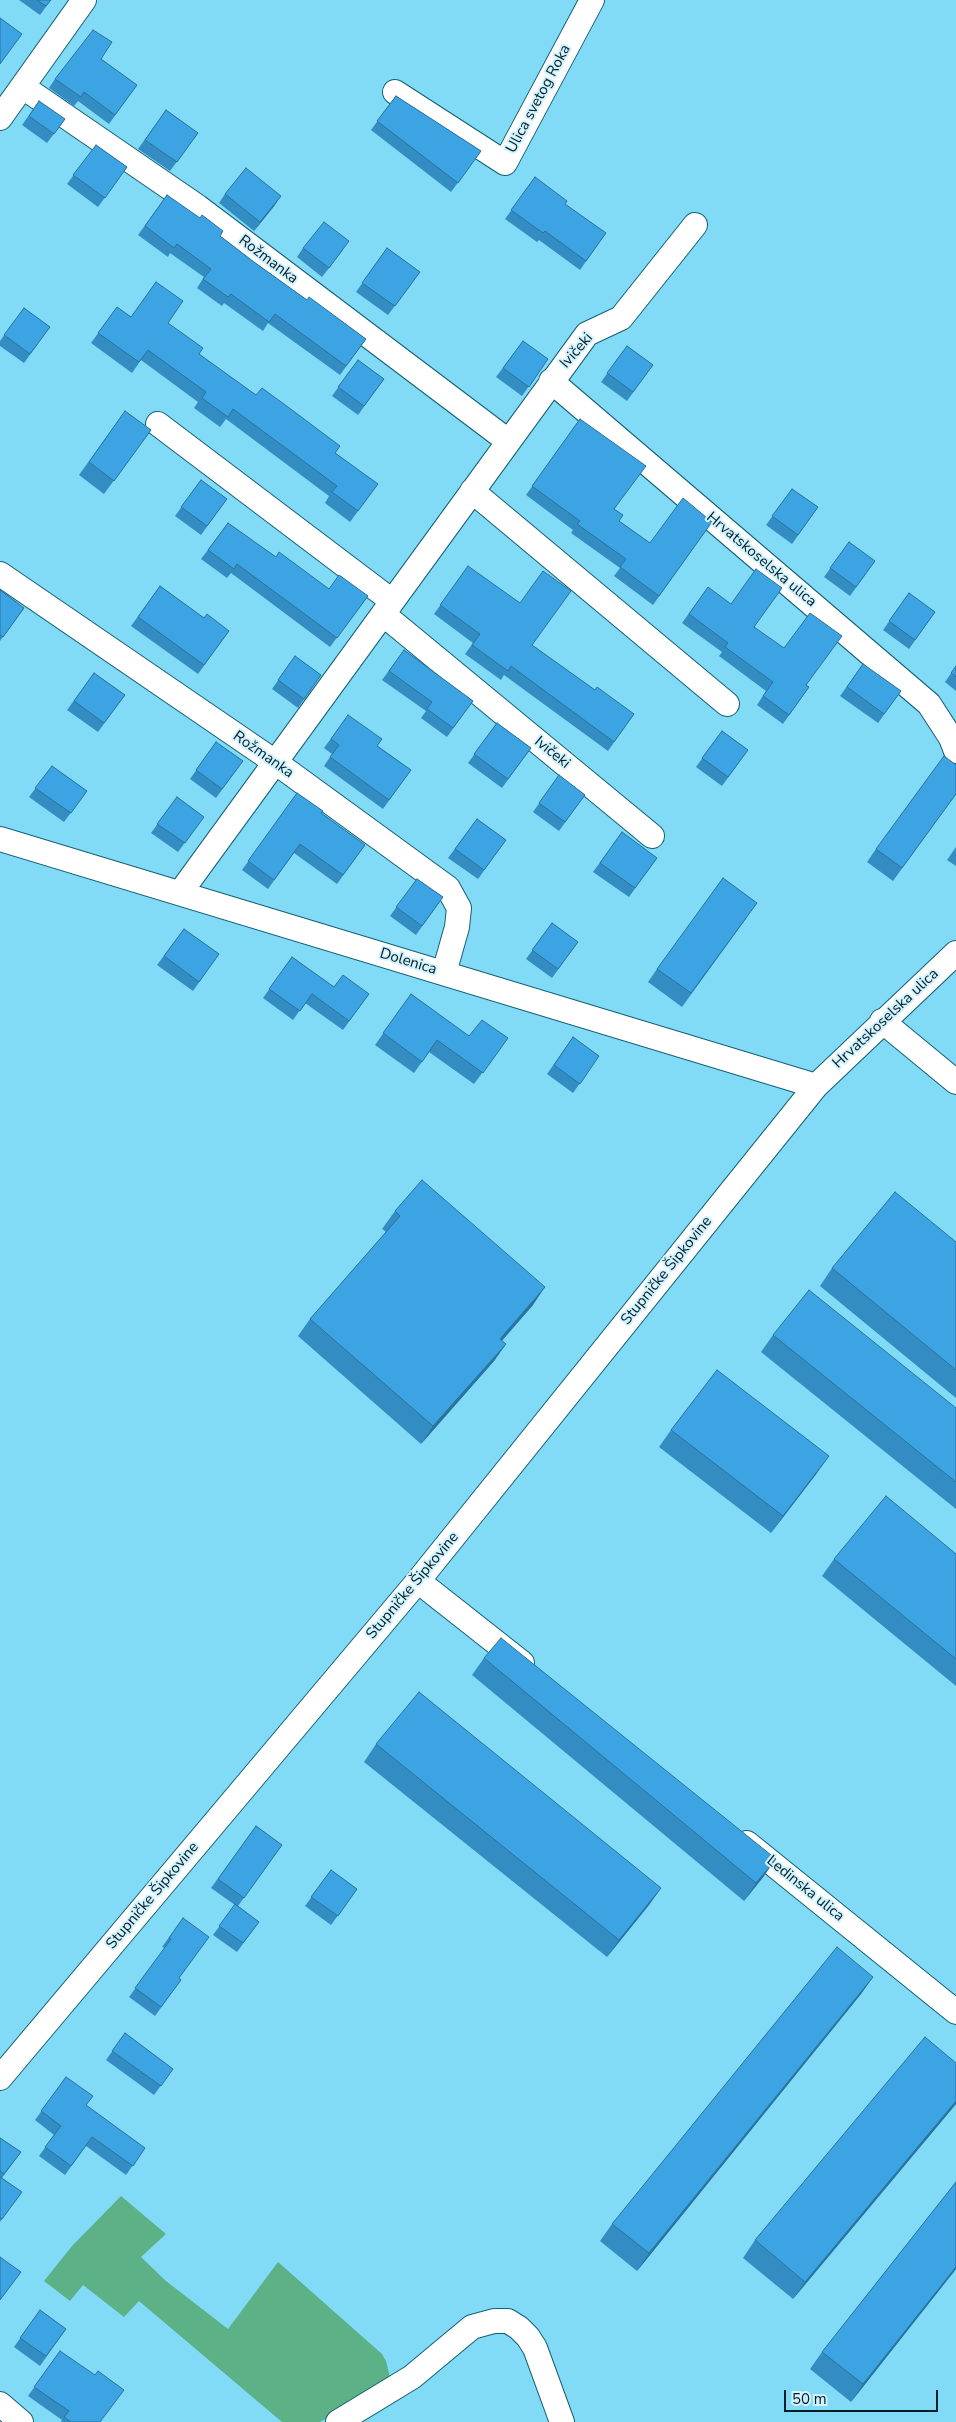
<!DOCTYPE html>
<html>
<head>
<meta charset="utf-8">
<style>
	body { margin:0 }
	#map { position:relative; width:956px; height:2422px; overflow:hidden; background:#81dbf6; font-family:"Nunito Sans",sans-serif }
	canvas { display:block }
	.scale { position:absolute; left:784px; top:2390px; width:154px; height:22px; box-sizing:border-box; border:2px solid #021f27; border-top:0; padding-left:6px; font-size:15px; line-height:18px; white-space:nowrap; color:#021f27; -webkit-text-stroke:4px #d2f3fe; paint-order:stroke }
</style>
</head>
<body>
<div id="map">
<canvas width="956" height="2422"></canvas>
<div class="scale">50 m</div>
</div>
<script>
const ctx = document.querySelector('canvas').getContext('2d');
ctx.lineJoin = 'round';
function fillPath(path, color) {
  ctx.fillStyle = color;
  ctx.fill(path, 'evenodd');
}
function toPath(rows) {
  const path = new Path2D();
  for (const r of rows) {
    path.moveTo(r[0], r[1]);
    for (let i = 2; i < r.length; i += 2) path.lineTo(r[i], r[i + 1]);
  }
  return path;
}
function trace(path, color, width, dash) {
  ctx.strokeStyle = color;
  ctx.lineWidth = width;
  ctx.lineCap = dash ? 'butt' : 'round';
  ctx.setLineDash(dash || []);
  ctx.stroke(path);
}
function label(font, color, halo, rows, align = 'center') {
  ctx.font = font + ' "Nunito Sans",sans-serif';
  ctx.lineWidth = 4;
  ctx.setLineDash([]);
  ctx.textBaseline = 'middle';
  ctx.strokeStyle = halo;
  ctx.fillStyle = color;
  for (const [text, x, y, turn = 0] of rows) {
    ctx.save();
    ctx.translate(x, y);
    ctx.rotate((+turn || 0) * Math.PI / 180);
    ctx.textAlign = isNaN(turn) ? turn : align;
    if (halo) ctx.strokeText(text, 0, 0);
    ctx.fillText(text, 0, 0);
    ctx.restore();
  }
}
fillPath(toPath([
	[121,2196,166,2234,141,2257,166,2281,228,2329,278,2262,382,2354,386,2361,390,2377,387,2385,320,2422,282,2422,139,2301,124,2317,83,2285,70,2301,44,2281,72,2246]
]), '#5db186');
const minor = toPath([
	[23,87,198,207,508,441],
	[395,92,505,163,592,0],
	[0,118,84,0],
	[551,381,929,704,951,738,956,751],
	[158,424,392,601],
	[472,491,727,704],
	[0,574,275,762,448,888,459,908,457,927,444,973],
	[383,614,652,836],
	[0,839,816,1086],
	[180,893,587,334,621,318,695,225],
	[882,1021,956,1082],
	[418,1581,522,1663],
	[747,1843,956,2012],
	[0,2078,418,1581,816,1086,956,953],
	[0,2404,21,2422],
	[338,2422,412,2377,472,2327,494,2321,508,2321,519,2328,528,2337,535,2348,562,2422]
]);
trace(minor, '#146073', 26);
trace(minor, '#fff', 24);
fillPath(toPath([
	[19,0,51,0,40,15],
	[101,59,137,85,109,124,78,101,74,106,49,88,55,79],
	[396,96,481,151,451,192,371,130],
	[39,101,65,119,47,143,22,125],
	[166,110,198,133,170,171,138,149],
	[96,145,127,167,98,207,67,184],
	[535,177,565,204,606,233,580,270,539,240,537,242,505,219],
	[225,194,275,205,254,231,219,203],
	[167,195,254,262,307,300,366,339,340,375,268,323,263,331,224,303,222,306,197,288,204,277,170,253,168,257,138,235],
	[303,248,343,250,322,277,297,257],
	[387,248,420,272,388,315,356,292],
	[117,307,131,317,168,323,199,354,378,484,350,522,325,503,329,496,226,419,220,427,194,408,198,402,141,360,132,373,91,343],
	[24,308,50,327,24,363,0,346,0,341],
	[523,341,548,359,522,396,496,377],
	[627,346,653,365,627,401,601,382],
	[358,360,384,379,358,415,332,396],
	[125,411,151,430,104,494,79,475],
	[580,419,619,521,650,543,712,522,653,605,614,576,620,568,571,533,573,530,526,495],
	[201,480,227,499,201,535,175,516],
	[792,489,818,507,792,544,766,525],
	[228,523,276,557,329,589,368,596,330,647,231,573,227,578,201,559],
	[849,542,875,561,850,596,824,577],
	[468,566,532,645,595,690,634,714,608,751,504,675,501,680,465,654,473,643,434,614],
	[160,586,204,618,229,631,198,674,131,626],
	[708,587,755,627,806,685,809,687,783,724,757,705,766,691,719,656,722,652,682,623],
	[0,590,24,608,0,641],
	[909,593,935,612,909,649,883,630],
	[404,650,473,701,447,737,421,718,426,711,382,680],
	[295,656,321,675,298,708,272,689],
	[863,664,901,691,878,723,840,696],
	[956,666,956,691,945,682],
	[94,673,125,695,98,732,67,710],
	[348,715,378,746,411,770,383,809,324,766,332,754,324,748],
	[497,723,531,748,502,788,468,763],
	[722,731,748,750,722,786,696,767],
	[216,742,243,761,216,798,190,779],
	[52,766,87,791,64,822,29,797],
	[559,775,585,795,559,831,533,812],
	[297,793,321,813,365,845,337,884,294,853,268,889,242,870],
	[956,794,893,881,867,862,876,849],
	[177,797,204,817,178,852,151,833],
	[477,819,506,840,478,879,448,858],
	[622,832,657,858,629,897,593,872],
	[956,847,956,866,947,860],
	[417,879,443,897,416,935,390,916],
	[748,916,682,1007,648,982,657,969],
	[552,923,578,942,552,978,526,959],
	[184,929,219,954,193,991,157,965],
	[292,957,334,987,369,994,343,1030,305,1003,293,1020,263,998],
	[411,994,469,1036,508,1038,474,1084,429,1052,414,1073,375,1045],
	[573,1037,599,1056,573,1093,547,1074],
	[395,1211,533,1305,502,1341,506,1344,494,1361,421,1444,298,1336,310,1319,386,1232,382,1229],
	[956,1242,956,1398,820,1286,832,1268],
	[773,1335,956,1408,956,1509,761,1352],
	[671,1430,817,1473,771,1533,659,1447],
	[956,1554,956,1686,822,1576,834,1559],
	[484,1658,764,1876,744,1901,472,1675],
	[376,1744,661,1888,649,1905,607,1957,364,1762],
	[256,1826,282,1845,238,1906,259,1922,237,1952,213,1935,235,1905,211,1888],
	[331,1870,357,1889,331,1925,305,1906],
	[183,1918,179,1978,181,1980,155,2016,129,1997,165,1948,162,1947],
	[873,1977,861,1994,637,2271,600,2241,612,2224],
	[125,2033,173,2069,154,2095,106,2060],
	[66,2077,86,2106,145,2148,126,2175,86,2146,65,2175,39,2156,54,2135,35,2120],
	[956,2104,793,2299,743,2258,755,2240],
	[0,2138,21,2152,2,2178,22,2192,0,2222],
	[956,2182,956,2269,851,2402,810,2369,822,2352],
	[40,2310,66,2329,40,2366,14,2347],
	[60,2351,100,2422,61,2422,62,2420,28,2396]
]), '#348dc2');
fillPath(toPath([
	[281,196,275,205,254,231,260,222],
	[545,1287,533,1305,488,1356,500,1339],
	[506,1344,494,1361,421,1444,433,1426],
	[829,1456,817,1473,771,1533,783,1516],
	[776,1859,764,1876,744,1901,756,1883],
	[661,1888,649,1905,607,1957,619,1940],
	[873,1977,861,1994,637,2271,649,2253],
	[956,2101,956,2104,793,2299,805,2282],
	[956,2267,956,2269,851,2402,863,2384]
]), '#2a739e');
const building = toPath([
	[37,0,51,0,46,6,37,0],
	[0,18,22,34,0,64,0,18],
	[93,30,112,42,101,59,137,85,115,115,84,92,81,97,55,79,93,30],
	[396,96,481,151,458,183,377,121,396,96],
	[39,101,65,119,54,134,29,116,39,101],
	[166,110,198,133,177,162,145,140,166,110],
	[96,145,127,167,105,198,73,175,96,145],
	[246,168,281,196,260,222,225,194,246,168],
	[535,177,567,201,565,204,606,233,586,261,545,231,543,233,511,210,535,177],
	[167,195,200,218,202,215,223,231,220,236,254,262,307,300,309,297,366,339,346,366,275,314,269,322,231,294,228,297,203,279,211,269,177,244,174,248,145,226,167,195],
	[324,222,349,241,329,268,303,248,324,222],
	[387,248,420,272,395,306,362,283,387,248],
	[156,282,183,301,168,323,203,348,199,354,256,395,262,388,288,407,340,446,335,453,378,484,358,511,332,492,337,486,233,409,228,417,202,398,206,392,148,350,139,362,98,333,117,307,131,317,156,282],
	[24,308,50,327,30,354,4,335,24,308],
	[523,341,548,359,529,387,503,368,523,341],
	[627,346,653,365,633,392,607,373,627,346],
	[358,360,384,379,364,406,338,387,358,360],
	[125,411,151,430,114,481,89,462,125,411],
	[580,419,646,466,614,509,623,515,619,521,650,543,683,498,712,522,659,596,620,567,626,559,577,524,580,521,532,486,580,419],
	[201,480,227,499,207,526,181,507,201,480],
	[792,489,818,507,798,535,772,516,792,489],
	[228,523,276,557,279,552,329,589,339,575,368,596,337,638,237,564,234,569,208,550,228,523],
	[849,542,875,561,856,587,830,568,849,542],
	[468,566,520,603,543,571,571,591,532,645,595,690,597,687,634,714,614,742,511,666,508,671,472,645,480,634,440,605,468,566],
	[756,569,782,588,754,627,784,648,810,613,842,636,806,685,809,687,789,715,763,696,773,682,725,647,728,643,689,614,708,587,731,604,756,569],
	[160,586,204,618,207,614,229,631,204,665,138,617,160,586],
	[0,590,24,608,3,637,0,635,0,590],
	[909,593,935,612,915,640,889,621,909,593],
	[404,650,473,701,453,728,427,709,432,702,389,671,404,650],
	[295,656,321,675,304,699,278,680,295,656],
	[863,664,901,691,884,714,847,687,863,664],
	[956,666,956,677,951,673,956,666],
	[94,673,125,695,104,723,74,701,94,673],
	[348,715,382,739,377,746,411,770,389,800,330,757,339,745,331,739,348,715],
	[497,723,531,748,508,779,474,754,497,723],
	[722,731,748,750,728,777,702,758,722,731],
	[216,742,243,761,222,789,196,770,216,742],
	[944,756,956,765,956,794,902,868,876,849,944,756],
	[52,766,87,791,71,813,35,788,52,766],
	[559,775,585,795,565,822,539,803,559,775],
	[297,793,323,811,321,813,365,845,343,875,300,844,274,880,248,861,297,793],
	[177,797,204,817,185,843,157,824,177,797],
	[477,819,506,840,484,870,455,849,477,819],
	[622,832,657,858,635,888,600,863,622,832],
	[723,878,757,903,691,993,657,969,723,878],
	[417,879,443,897,422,926,396,907,417,879],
	[552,923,578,942,558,969,532,950,552,923],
	[184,929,219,954,199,982,164,956,184,929],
	[292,957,334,987,343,975,369,994,349,1021,312,994,300,1011,269,989,292,957],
	[411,994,469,1036,482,1020,508,1038,483,1073,437,1040,422,1062,383,1033,411,994],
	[573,1037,599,1056,580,1084,554,1065,573,1037],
	[422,1180,545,1287,500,1339,506,1344,433,1426,310,1319,400,1216,395,1211,422,1180],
	[895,1192,956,1242,956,1370,832,1268,895,1192],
	[809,1290,956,1408,956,1482,773,1335,809,1290],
	[717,1370,829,1456,783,1516,671,1430,717,1370],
	[886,1496,956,1554,956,1659,834,1559,886,1496],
	[501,1638,776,1859,756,1883,484,1658,501,1638],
	[419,1692,661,1888,619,1940,376,1744,419,1692],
	[256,1826,282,1845,244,1898,218,1879,256,1826],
	[331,1870,357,1889,338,1916,311,1897,331,1870],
	[235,1904,259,1922,243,1943,219,1926,235,1904],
	[183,1918,209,1937,179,1978,181,1980,161,2007,135,1988,171,1939,169,1938,183,1918],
	[837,1947,873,1977,649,2253,612,2224,837,1947],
	[125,2033,173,2069,161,2086,112,2051,125,2033],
	[925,2037,956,2063,956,2101,805,2282,755,2240,925,2037],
	[66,2077,93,2096,86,2105,145,2148,133,2166,92,2137,71,2166,45,2147,61,2126,41,2111,66,2077],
	[0,2138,21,2152,4,2174,0,2171,0,2138],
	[0,2177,22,2192,2,2219,0,2218,0,2177],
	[956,2182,956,2267,863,2384,822,2352,956,2182],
	[0,2257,21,2272,0,2300,0,2257],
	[40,2310,66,2329,46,2356,20,2338,40,2310],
	[60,2351,95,2375,98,2371,124,2390,100,2422,71,2422,64,2417,69,2411,34,2387,60,2351]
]);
fillPath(building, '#3ca4e2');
trace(building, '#2a739e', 1);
label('15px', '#021f27', '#d2f3fe', [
	["Ulica svetog Roka",539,99,-62],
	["Rožmanka",268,260,37],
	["Ivičeki",577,351,-49],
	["Hrvatskoselska ulica",761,560,40],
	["Ivičeki",552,753,39],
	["Rožmanka",263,755,35],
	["Dolenica",408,962,17],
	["Hrvatskoselska ulica",886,1019,-43],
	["Stupničke Šipkovine",667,1271,-51],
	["Stupničke Šipkovine",413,1586,-50],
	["Ledinska ulica",805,1889,39],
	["Stupničke Šipkovine",153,1896,-50]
]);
</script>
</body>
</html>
